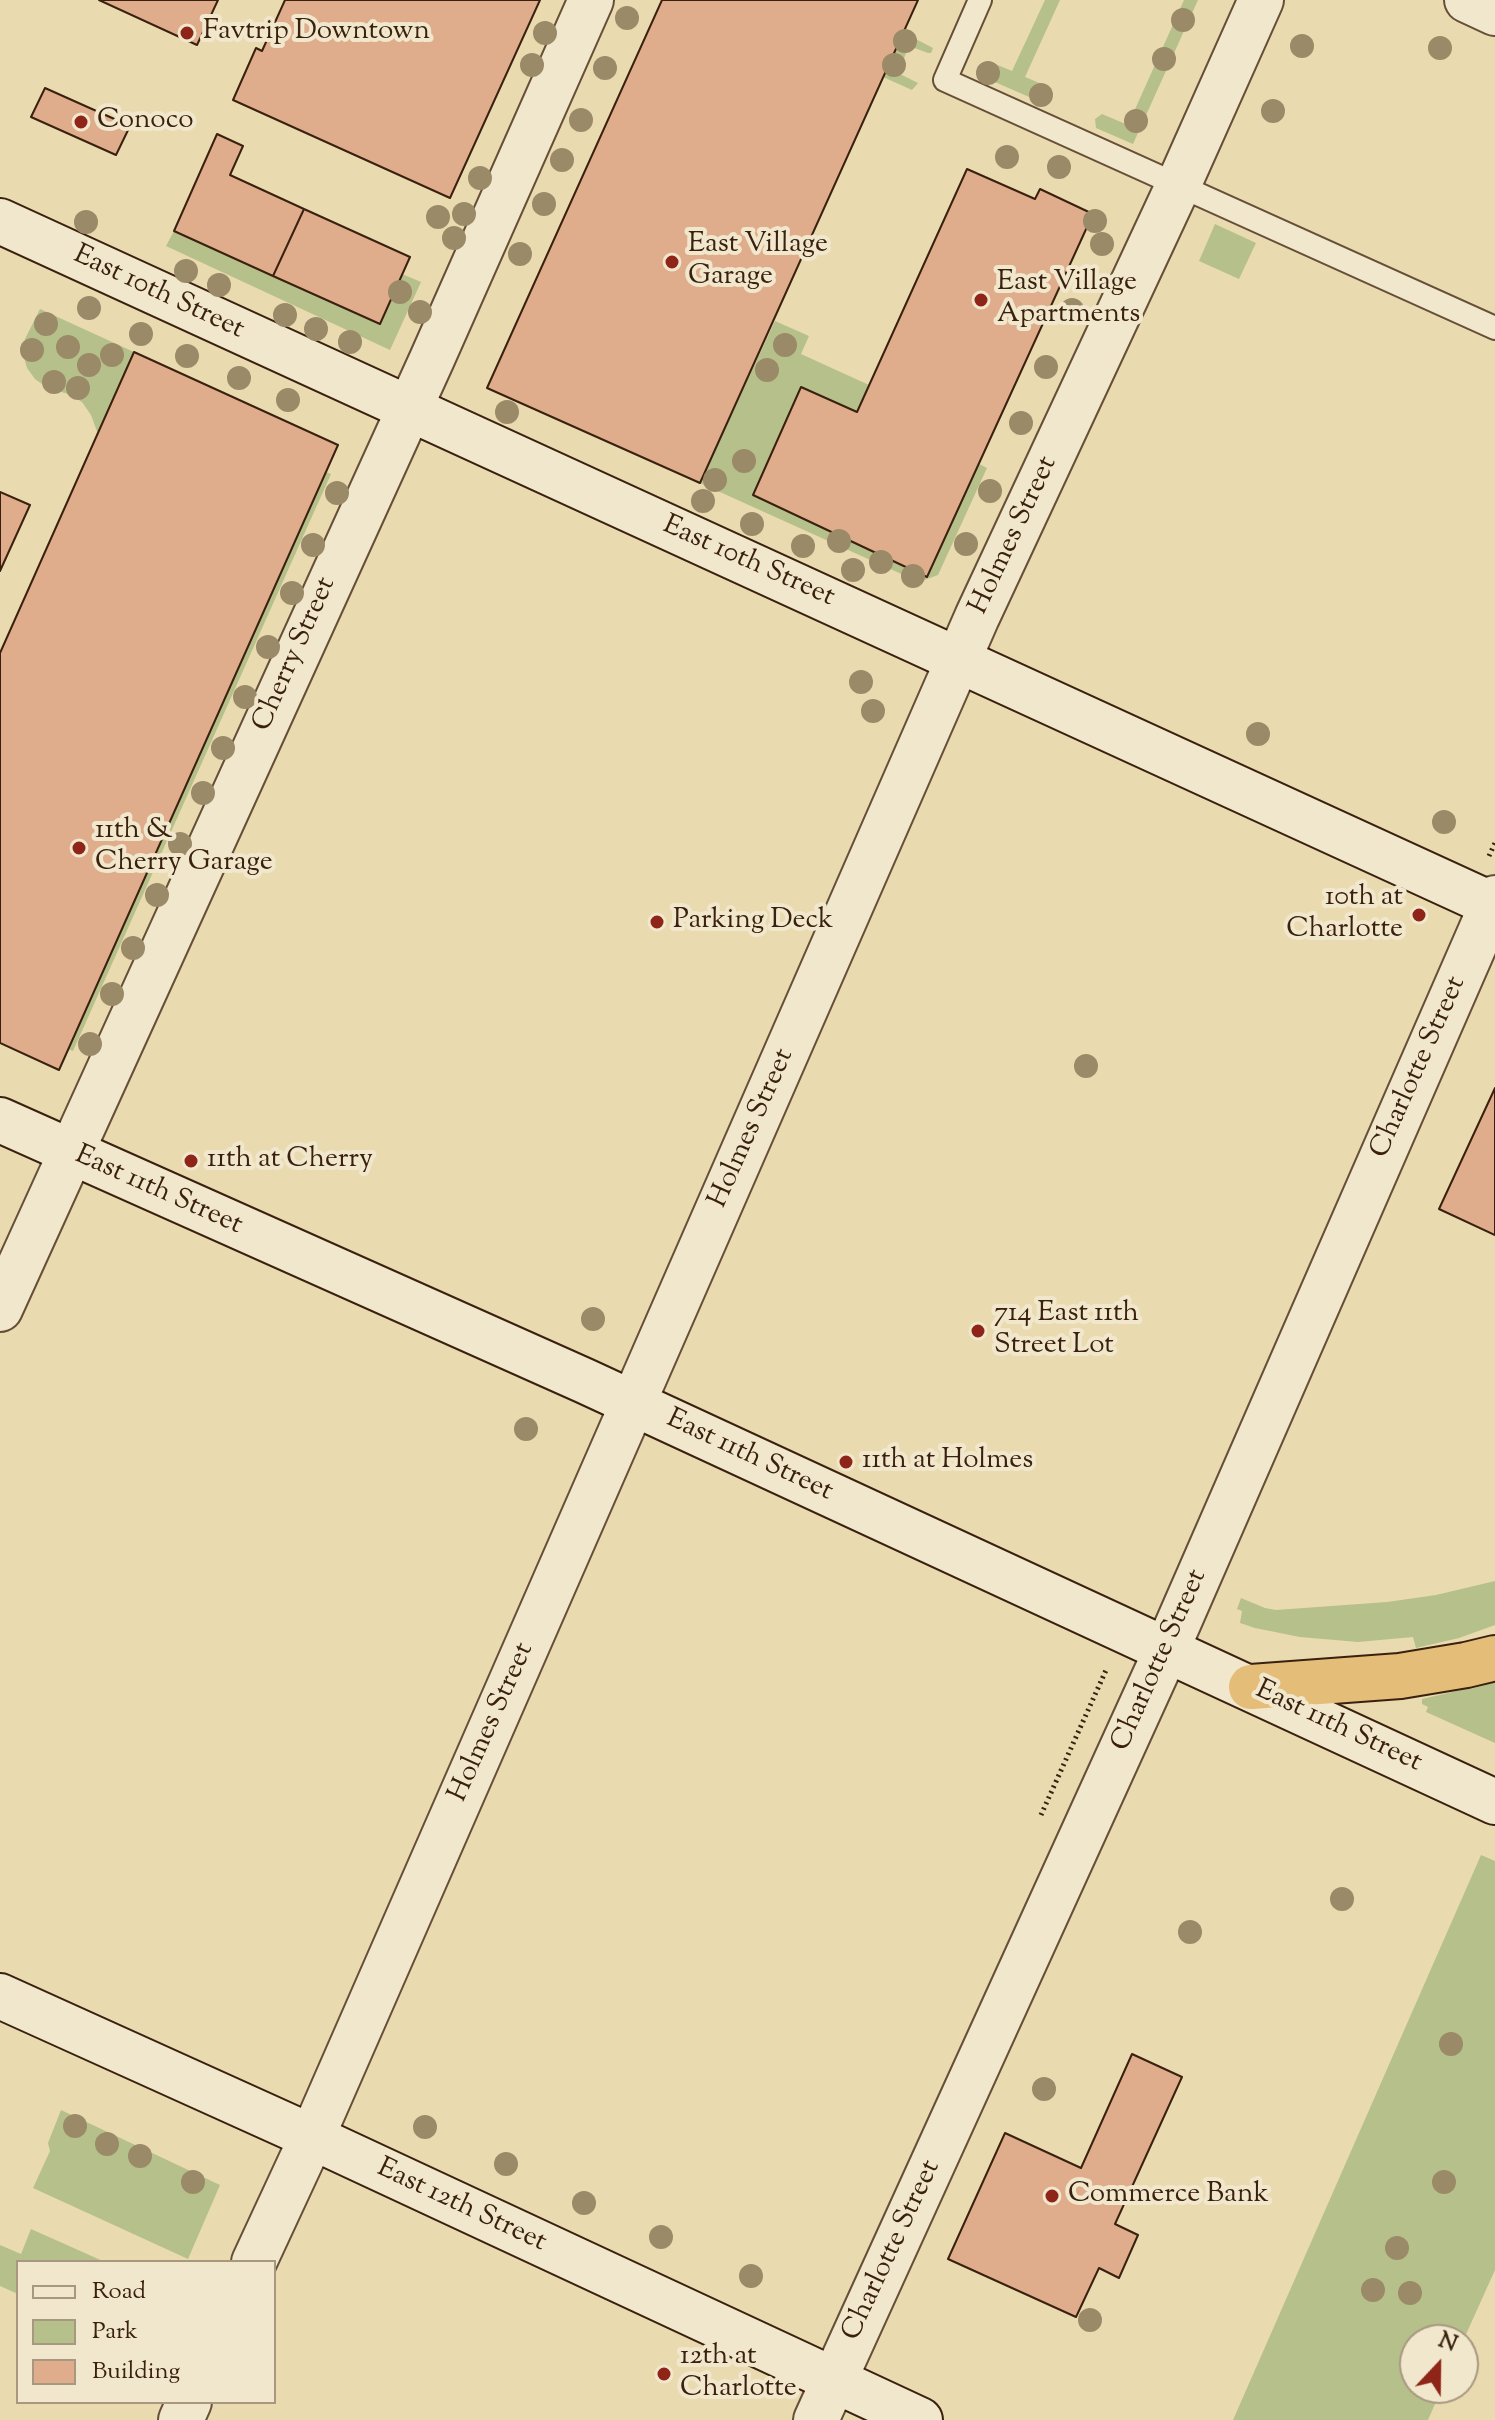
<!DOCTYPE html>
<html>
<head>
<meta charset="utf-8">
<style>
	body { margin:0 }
	#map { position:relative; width:1495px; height:2420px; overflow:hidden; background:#e9dab0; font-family:"Sorts Mill Goudy",serif }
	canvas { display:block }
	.legend { position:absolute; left:16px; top:2260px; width:260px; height:144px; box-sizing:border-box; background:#f1e7cc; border:2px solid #a89880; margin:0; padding:10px 14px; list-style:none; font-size:24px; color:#3a210f }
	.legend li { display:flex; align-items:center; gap:16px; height:40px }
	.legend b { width:40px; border:2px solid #a89880 }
	.north { position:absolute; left:1399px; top:2324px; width:80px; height:80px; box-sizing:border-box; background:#f1e7cc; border:2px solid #a89880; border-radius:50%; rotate:22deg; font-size:22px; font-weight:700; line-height:32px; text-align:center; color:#3a210f }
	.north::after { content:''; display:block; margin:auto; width:28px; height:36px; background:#8f2418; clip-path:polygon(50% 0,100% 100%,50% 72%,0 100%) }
</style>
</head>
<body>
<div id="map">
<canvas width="1495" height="2420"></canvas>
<ul class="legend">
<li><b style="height:10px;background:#f1e7cc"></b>Road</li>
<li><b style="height:22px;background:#b6c08b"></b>Park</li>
<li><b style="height:22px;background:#dfac8c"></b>Building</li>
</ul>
<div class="north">N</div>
</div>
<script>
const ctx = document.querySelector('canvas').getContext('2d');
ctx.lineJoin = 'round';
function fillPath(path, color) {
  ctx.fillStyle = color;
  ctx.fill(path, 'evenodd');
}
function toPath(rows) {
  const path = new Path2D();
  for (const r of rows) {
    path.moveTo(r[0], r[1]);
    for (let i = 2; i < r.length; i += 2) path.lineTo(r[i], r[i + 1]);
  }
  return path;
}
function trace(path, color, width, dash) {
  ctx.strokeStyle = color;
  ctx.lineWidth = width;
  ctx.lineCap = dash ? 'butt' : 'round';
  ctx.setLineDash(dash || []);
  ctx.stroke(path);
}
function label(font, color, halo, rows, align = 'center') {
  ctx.font = font + ' "Sorts Mill Goudy",serif';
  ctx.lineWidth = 8;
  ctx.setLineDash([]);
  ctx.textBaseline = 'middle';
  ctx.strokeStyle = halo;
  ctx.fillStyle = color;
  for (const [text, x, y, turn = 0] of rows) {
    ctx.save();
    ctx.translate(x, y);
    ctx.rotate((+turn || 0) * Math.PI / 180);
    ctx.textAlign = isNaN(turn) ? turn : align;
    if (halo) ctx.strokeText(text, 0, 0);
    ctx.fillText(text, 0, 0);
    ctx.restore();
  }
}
fillPath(toPath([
	[1045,0,1060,0,1025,77,1049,87,1051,100,1043,103,981,76,978,68,988,61,1012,71],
	[1184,0,1198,0,1133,144,1096,128,1095,119,1102,114,1128,125],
	[904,33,933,48,931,53,928,53,909,46,898,73,918,83,912,90,883,77],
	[1215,224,1256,243,1239,279,1199,261],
	[174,231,379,324,402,274,421,282,390,350,166,246],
	[40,309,134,352,98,434,91,415,82,402,69,394,49,389,35,379,27,368,23,354,25,339],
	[775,321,809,336,801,354,869,385,857,412,801,387,927,576,979,464,987,468,938,575,919,582,700,483],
	[326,472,331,474,73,1051,68,1049],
	[1495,1581,1495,1625,1459,1638,1416,1648,1413,1637,1358,1642,1300,1637,1255,1628,1240,1623,1242,1611,1237,1609,1241,1598,1265,1608,1276,1610,1387,1602,1436,1595],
	[1495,1679,1495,1743,1426,1712,1428,1707,1422,1704,1422,1699,1478,1686],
	[1481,1855,1495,1861,1495,2270,1463,2341,1415,2340,1415,2388,1442,2388,1428,2420,1233,2420],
	[61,2110,220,2185,188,2259,33,2188,50,2151,48,2143],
	[31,2229,105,2262,18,2262,18,2294,0,2286,0,2245,21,2254]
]), '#b6c08b');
const building = toPath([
	[99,0,218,0,197,45,99,0],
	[285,0,540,0,450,198,233,100,256,48,262,51,285,0],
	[662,0,918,0,700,483,487,388,662,0],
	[45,88,130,126,116,155,31,117,45,88],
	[217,134,243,146,230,175,304,209,273,276,174,231,217,134],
	[967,169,1035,199,1040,189,1093,214,927,577,753,495,801,387,857,412,967,169],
	[304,209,410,257,380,324,273,276,304,209],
	[134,352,338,445,59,1070,0,1043,0,653,134,352],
	[0,492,30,505,0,571,0,492],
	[1495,1088,1495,1235,1439,1209,1495,1088],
	[1132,2054,1182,2077,1115,2224,1138,2235,1119,2278,1099,2268,1076,2317,948,2259,1005,2133,1081,2168,1132,2054]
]);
fillPath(building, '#dfac8c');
trace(building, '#3a210f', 2);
const service = toPath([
	[980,0,945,80,1495,328]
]);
const minor = toPath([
	[0,1309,432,359,591,0]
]);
const tertiary = toPath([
	[1467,0,1495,13],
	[254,2262,312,2137,977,617,1178,186,1261,0],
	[181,2420,189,2402],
	[816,2420,1167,1649,1495,898]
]);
const secondary = toPath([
	[0,221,1495,906],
	[0,1120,585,1381,1495,1802],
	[0,1996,312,2137,920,2420]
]);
const motorway = toPath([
	[1251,1687,1400,1676,1466,1665,1495,1658]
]);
trace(service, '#664f37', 26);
trace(minor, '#664f37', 48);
trace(tertiary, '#664f37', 48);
trace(secondary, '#3a210f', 48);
trace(motorway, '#3a210f', 48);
trace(toPath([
	[1489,856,1495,843],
	[1041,1815,1107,1668]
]), '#3a210f', 5, [2, 4]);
trace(service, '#f1e7cc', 22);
trace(minor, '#f1e7cc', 44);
trace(tertiary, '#f1e7cc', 44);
trace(secondary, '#f1e7cc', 44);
trace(motorway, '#e4bd78', 44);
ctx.fillStyle = '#9a8a68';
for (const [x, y] of [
	[627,18],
	[1183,20],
	[545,33],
	[905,41],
	[1302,46],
	[1440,48],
	[1164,59],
	[532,65],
	[894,65],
	[605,68],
	[988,73],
	[1041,95],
	[1273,111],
	[581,120],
	[1136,121],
	[1007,157],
	[562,160],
	[1059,167],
	[480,178],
	[544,204],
	[464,214],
	[438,217],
	[1095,221],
	[86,222],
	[454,238],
	[1102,244],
	[520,254],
	[186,271],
	[219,285],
	[400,292],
	[89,308],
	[1072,310],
	[420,312],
	[285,315],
	[46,324],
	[316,329],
	[141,334],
	[350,342],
	[785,345],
	[68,347],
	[32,350],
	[112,355],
	[187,356],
	[89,365],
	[1046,367],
	[767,370],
	[239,378],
	[54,382],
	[78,388],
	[288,400],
	[507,412],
	[1021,423],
	[744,461],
	[715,480],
	[990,491],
	[337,493],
	[703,501],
	[752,524],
	[839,541],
	[966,544],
	[313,545],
	[803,546],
	[881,562],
	[853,570],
	[913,576],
	[292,593],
	[268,647],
	[861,682],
	[245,697],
	[873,711],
	[1258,734],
	[223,748],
	[203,793],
	[1444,822],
	[180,844],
	[157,895],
	[133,948],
	[112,994],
	[90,1044],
	[1086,1066],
	[593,1319],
	[526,1429],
	[1342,1899],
	[1190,1932],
	[1451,2044],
	[1044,2089],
	[75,2126],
	[425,2127],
	[107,2144],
	[140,2156],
	[506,2164],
	[193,2182],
	[1444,2182],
	[584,2203],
	[661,2237],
	[1397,2248],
	[751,2276],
	[1373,2290],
	[1410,2293],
	[1090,2320]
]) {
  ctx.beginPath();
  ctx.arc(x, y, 12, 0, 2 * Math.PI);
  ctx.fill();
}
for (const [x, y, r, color] of [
	[187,33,8,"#8f2418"],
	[81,122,8,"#8f2418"],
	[672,262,8,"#8f2418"],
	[981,300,8,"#8f2418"],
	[79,848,8,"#8f2418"],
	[1419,915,8,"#8f2418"],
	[657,922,8,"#8f2418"],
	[191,1161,8,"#8f2418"],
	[978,1331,8,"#8f2418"],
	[846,1462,8,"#8f2418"],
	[1052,2196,8,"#8f2418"],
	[664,2374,8,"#8f2418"]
]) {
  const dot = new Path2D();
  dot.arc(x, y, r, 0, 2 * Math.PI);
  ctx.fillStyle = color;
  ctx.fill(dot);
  trace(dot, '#f1e7cc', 3);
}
label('28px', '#3a210f', '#f1e7cc', [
	["Favtrip Downtown",203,33],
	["Conoco",97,122],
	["East Village",688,246],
	["Garage",688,278],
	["East Village",997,284],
	["Apartments",997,316],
	["11th &",95,832],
	["Cherry Garage",95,864],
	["10th at",1403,899,"right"],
	["Charlotte",1403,931,"right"],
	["Parking Deck",673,922],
	["11th at Cherry",207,1161],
	["714 East 11th",994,1315],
	["Street Lot",994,1347],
	["11th at Holmes",862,1462],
	["Commerce Bank",1068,2196],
	["12th at",680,2358],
	["Charlotte",680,2390]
], 'left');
label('28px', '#3a210f', '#f1e7cc', [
	["East 10th Street",158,294,25],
	["Holmes Street",1015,536,-65],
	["East 10th Street",748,563,24],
	["Cherry Street",296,655,-66],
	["Charlotte Street",1420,1068,-66],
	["Holmes Street",753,1129,-66],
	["East 11th Street",158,1192,24],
	["East 11th Street",749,1457,25],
	["Charlotte Street",1161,1661,-66],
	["Holmes Street",493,1723,-66],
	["East 11th Street",1338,1728,25],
	["East 12th Street",461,2207,25],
	["Charlotte Street",893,2251,-65]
]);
</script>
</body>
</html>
